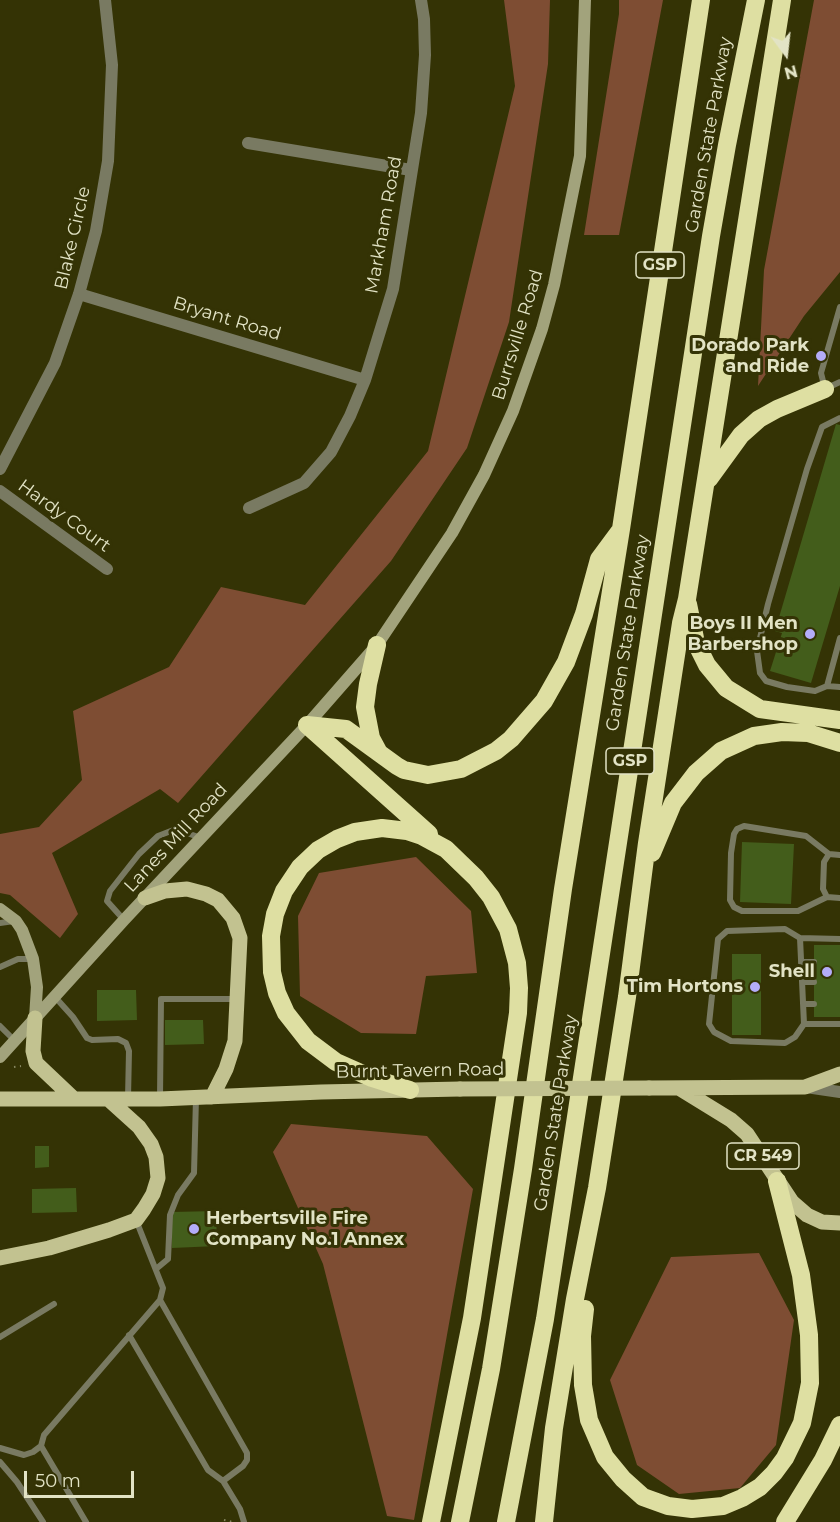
<!DOCTYPE html>
<html>
<head>
<meta charset="utf-8">
<style>
	body { margin:0 }
	#map { position:relative; width:840px; height:1522px; overflow:hidden; background:#343305; font-family:Montserrat,sans-serif }
	canvas { display:block }
	.north { position:absolute; left:756px; top:24px; width:60px; height:60px; -webkit-text-stroke:4px #343305; paint-order:stroke; rotate:165deg; font-size:16px; font-weight:700; line-height:24px; text-align:center; color:#e2e3c5 }
	.north::after { content:''; display:block; margin:auto; width:21px; height:27px; background:#e2e3c5; clip-path:polygon(50% 0,100% 100%,50% 72%,0 100%) }
	.scale { position:absolute; left:24px; top:1471px; width:110px; height:27px; box-sizing:border-box; border:3px solid #e2e3c5; border-top:0; padding-left:8px; font-size:18px; line-height:21px; white-space:nowrap; color:#e2e3c5; -webkit-text-stroke:4px #343305; paint-order:stroke }
</style>
</head>
<body>
<div id="map">
<canvas width="840" height="1522"></canvas>
<div class="north">N</div>
<div class="scale">50 m</div>
</div>
<script>
const ctx = document.querySelector('canvas').getContext('2d');
ctx.lineJoin = 'round';
function fillPath(path, color) {
  ctx.fillStyle = color;
  ctx.fill(path, 'evenodd');
}
function toPath(rows) {
  const path = new Path2D();
  for (const r of rows) {
    path.moveTo(r[0], r[1]);
    for (let i = 2; i < r.length; i += 2) path.lineTo(r[i], r[i + 1]);
  }
  return path;
}
function trace(path, color, width, dash) {
  ctx.strokeStyle = color;
  ctx.lineWidth = width;
  ctx.lineCap = dash ? 'butt' : 'round';
  ctx.setLineDash(dash || []);
  ctx.stroke(path);
}
function label(font, color, halo, rows, align = 'center') {
  ctx.font = font + ' Montserrat,sans-serif';
  ctx.lineWidth = 6;
  ctx.setLineDash([]);
  ctx.textBaseline = 'middle';
  ctx.strokeStyle = halo;
  ctx.fillStyle = color;
  for (const [text, x, y, turn = 0] of rows) {
    ctx.save();
    ctx.translate(x, y);
    ctx.rotate((+turn || 0) * Math.PI / 180);
    ctx.textAlign = isNaN(turn) ? turn : align;
    if (halo) ctx.strokeText(text, 0, 0);
    ctx.fillText(text, 0, 0);
    ctx.restore();
  }
}
fillPath(toPath([
	[504,0,550,0,548,64,509,322,467,448,391,561,178,803,160,789,52,853,78,914,60,938,10,895,0,893,0,834,39,827,82,780,73,711,169,667,221,587,305,605,428,451,515,86],
	[619,0,663,0,619,235,584,235,619,14],
	[814,0,840,0,840,272,804,316,758,386,764,270],
	[416,857,471,911,477,973,426,976,416,1034,361,1033,300,996,298,916,319,873],
	[291,1124,427,1136,473,1189,414,1520,387,1516,323,1264,273,1152],
	[759,1253,794,1320,776,1445,740,1488,679,1494,637,1465,610,1380,671,1257]
]), '#7e4d33');
fillPath(toPath([
	[836,424,840,425,840,586,811,683,770,671,782,633,775,631],
	[742,842,794,844,791,904,740,902],
	[814,945,840,945,840,1017,814,1017],
	[732,954,761,954,761,1035,732,1035],
	[97,990,136,990,137,1020,97,1021],
	[165,1020,203,1020,204,1044,165,1045],
	[35,1146,49,1146,49,1167,35,1168],
	[76,1188,77,1212,32,1213,32,1189],
	[216,1211,217,1246,172,1248,172,1212]
]), '#435d1b');
trace(toPath([
	[14,1067,21,1066],
	[224,1520,233,1522]
]), '#878760', 2, [1.5, 4.5]);
trace(toPath([
	[840,307,821,373,825,389,840,382],
	[840,638,827,686,840,687],
	[827,686,815,691,787,687,766,681,760,673,757,651,768,604,807,469,822,427,840,418],
	[840,855,829,854,824,862,823,889,827,897,840,898],
	[827,897,798,911,742,911,734,907,730,900,731,853,734,834,737,829,744,826,806,836,829,854],
	[124,920,107,901,110,891,139,854,158,836,176,829,201,838],
	[0,923,14,921],
	[800,938,804,1024,795,1037,785,1043,731,1041,714,1032,709,1024,718,939,727,931,785,929,800,938,840,939],
	[801,962,814,962],
	[0,967,18,959,33,959],
	[802,982,814,982],
	[55,997,73,1017,87,1038,92,1040,118,1039,126,1043,129,1051,128,1098],
	[803,1004,814,1004],
	[804,1024,840,1024],
	[0,1026,14,1040],
	[160,1098,161,999,237,999],
	[156,1269,168,1259,170,1215,178,1195,194,1173,196,1098],
	[160,1300,247,1453,247,1460,243,1466,223,1481,240,1509,244,1522],
	[129,1335,208,1470,223,1481],
	[0,1337,54,1304],
	[41,1446,86,1522],
	[0,1448,24,1455,33,1452,41,1446,44,1435,160,1300,163,1288,136,1220],
	[0,1462,17,1482,43,1522]
]), '#797a62', 6);
trace(toPath([
	[248,143,411,170],
	[79,294,365,380],
	[0,469,55,363,79,294,96,231,108,161,112,65,105,0],
	[0,491,107,569],
	[249,508,304,483,331,452,350,416,365,380,393,289,421,113,425,55,424,19,421,0]
]), '#797a62', 12);
trace(toPath([
	[806,1087,840,1092]
]), '#797a62', 12);
trace(toPath([
	[0,909,16,921,22,930,33,959,37,987,35,1018],
	[0,1057,124,920,307,725,377,645,452,533,484,475,513,411,542,329,554,285,580,156,585,0]
]), '#a2a37c', 12);
trace(toPath([
	[145,898,165,891,187,889,206,894,218,900,233,918,240,938,235,1041,226,1069,212,1097],
	[35,1018,33,1051,36,1063,73,1098],
	[649,1088,805,1087,840,1074],
	[679,1088,731,1120,747,1134,792,1202,807,1215,822,1222,840,1223],
	[0,1099,160,1099,321,1092,460,1089],
	[0,1258,49,1248,109,1230,136,1220,144,1209,153,1194,158,1178,156,1157,151,1144,139,1127,108,1099]
]), '#c2c290', 15);
trace(toPath([
	[709,479,741,435,759,419,777,409,825,389],
	[688,604,696,643,707,665,726,688,760,709,840,720],
	[377,645,368,684,365,707,371,738,378,751],
	[307,725,346,729,397,766,404,770,428,775,461,769,496,751,511,739,544,701,566,662,584,614,599,559,619,532],
	[307,725,429,834],
	[652,853,673,803,696,773,721,751,754,736,782,732,808,733,840,743],
	[410,1090,372,1078,336,1062,308,1041,286,1013,277,993,272,972,271,936,275,914,284,891,300,867,318,850,337,839,355,832,382,828,407,831,422,836,446,849,476,878,491,897,508,929,517,963,519,988,518,1013,472,1318,431,1522],
	[585,1309,582,1336,583,1385,589,1420,605,1457,623,1479,643,1497,668,1506,692,1509,723,1506,742,1498,760,1487,774,1473,785,1458,802,1423,810,1383,809,1335,801,1275,777,1181],
	[460,1522,491,1369,523,1169,563,889,621,529,701,0],
	[506,1522,545,1319,711,236,727,145,756,0],
	[544,1522,554,1428,575,1299,597,1188,627,997,647,843,681,623,687,599,782,0],
	[785,1522,823,1460,840,1425]
]), '#dedfa2', 18);
trace(toPath([
	[460,1089,649,1088]
]), '#c2c290', 15);
for (const [x, y, r, color] of [
	[821,356,6,"#b4acf9"],
	[810,634,6,"#b4acf9"],
	[827,972,6,"#b4acf9"],
	[755,987,6,"#b4acf9"],
	[194,1229,6,"#b4acf9"]
]) {
  const dot = new Path2D();
  dot.arc(x, y, r, 0, 2 * Math.PI);
  ctx.fillStyle = color;
  ctx.fill(dot);
  trace(dot, '#343305', 2);
}
for (const [x, y, w] of [
	[660,265,48],
	[630,761,48],
	[763,1156,72]
]) {
  const box = new Path2D();
  box.roundRect(x - w / 2, y - 13, w, 26, 4.5);
  ctx.fillStyle = '#343305';
  ctx.fill(box);
  trace(box, '#e2e3c5', 1.5);
}
label('bold 16px', '#e2e3c5', null, [
	["GSP",660,265],
	["GSP",630,761],
	["CR 549",763,1156]
]);
label('18px', '#e2e3c5', '#343305', [
	["Garden State Parkway",709,135,-80],
	["Markham Road",384,225,-80],
	["Blake Circle",73,238,-77],
	["Bryant Road",227,319,17],
	["Burrsville Road",518,335,-73],
	["Hardy Court",64,516,36],
	["Garden State Parkway",628,633,-81],
	["Lanes Mill Road",176,838,-47],
	["Burnt Tavern Road",420,1071,-1],
	["Garden State Parkway",556,1113,-81]
]);
label('bold 18px', '#e2e3c5', '#343305', [
	["Dorado Park",809,346],
	["and Ride",809,367],
	["Boys II Men",798,624],
	["Barbershop",798,645],
	["Shell",815,972],
	["Tim Hortons",743,987],
	["Herbertsville Fire",206,1219,"left"],
	["Company No.1 Annex",206,1240,"left"]
], 'right');
</script>
</body>
</html>
